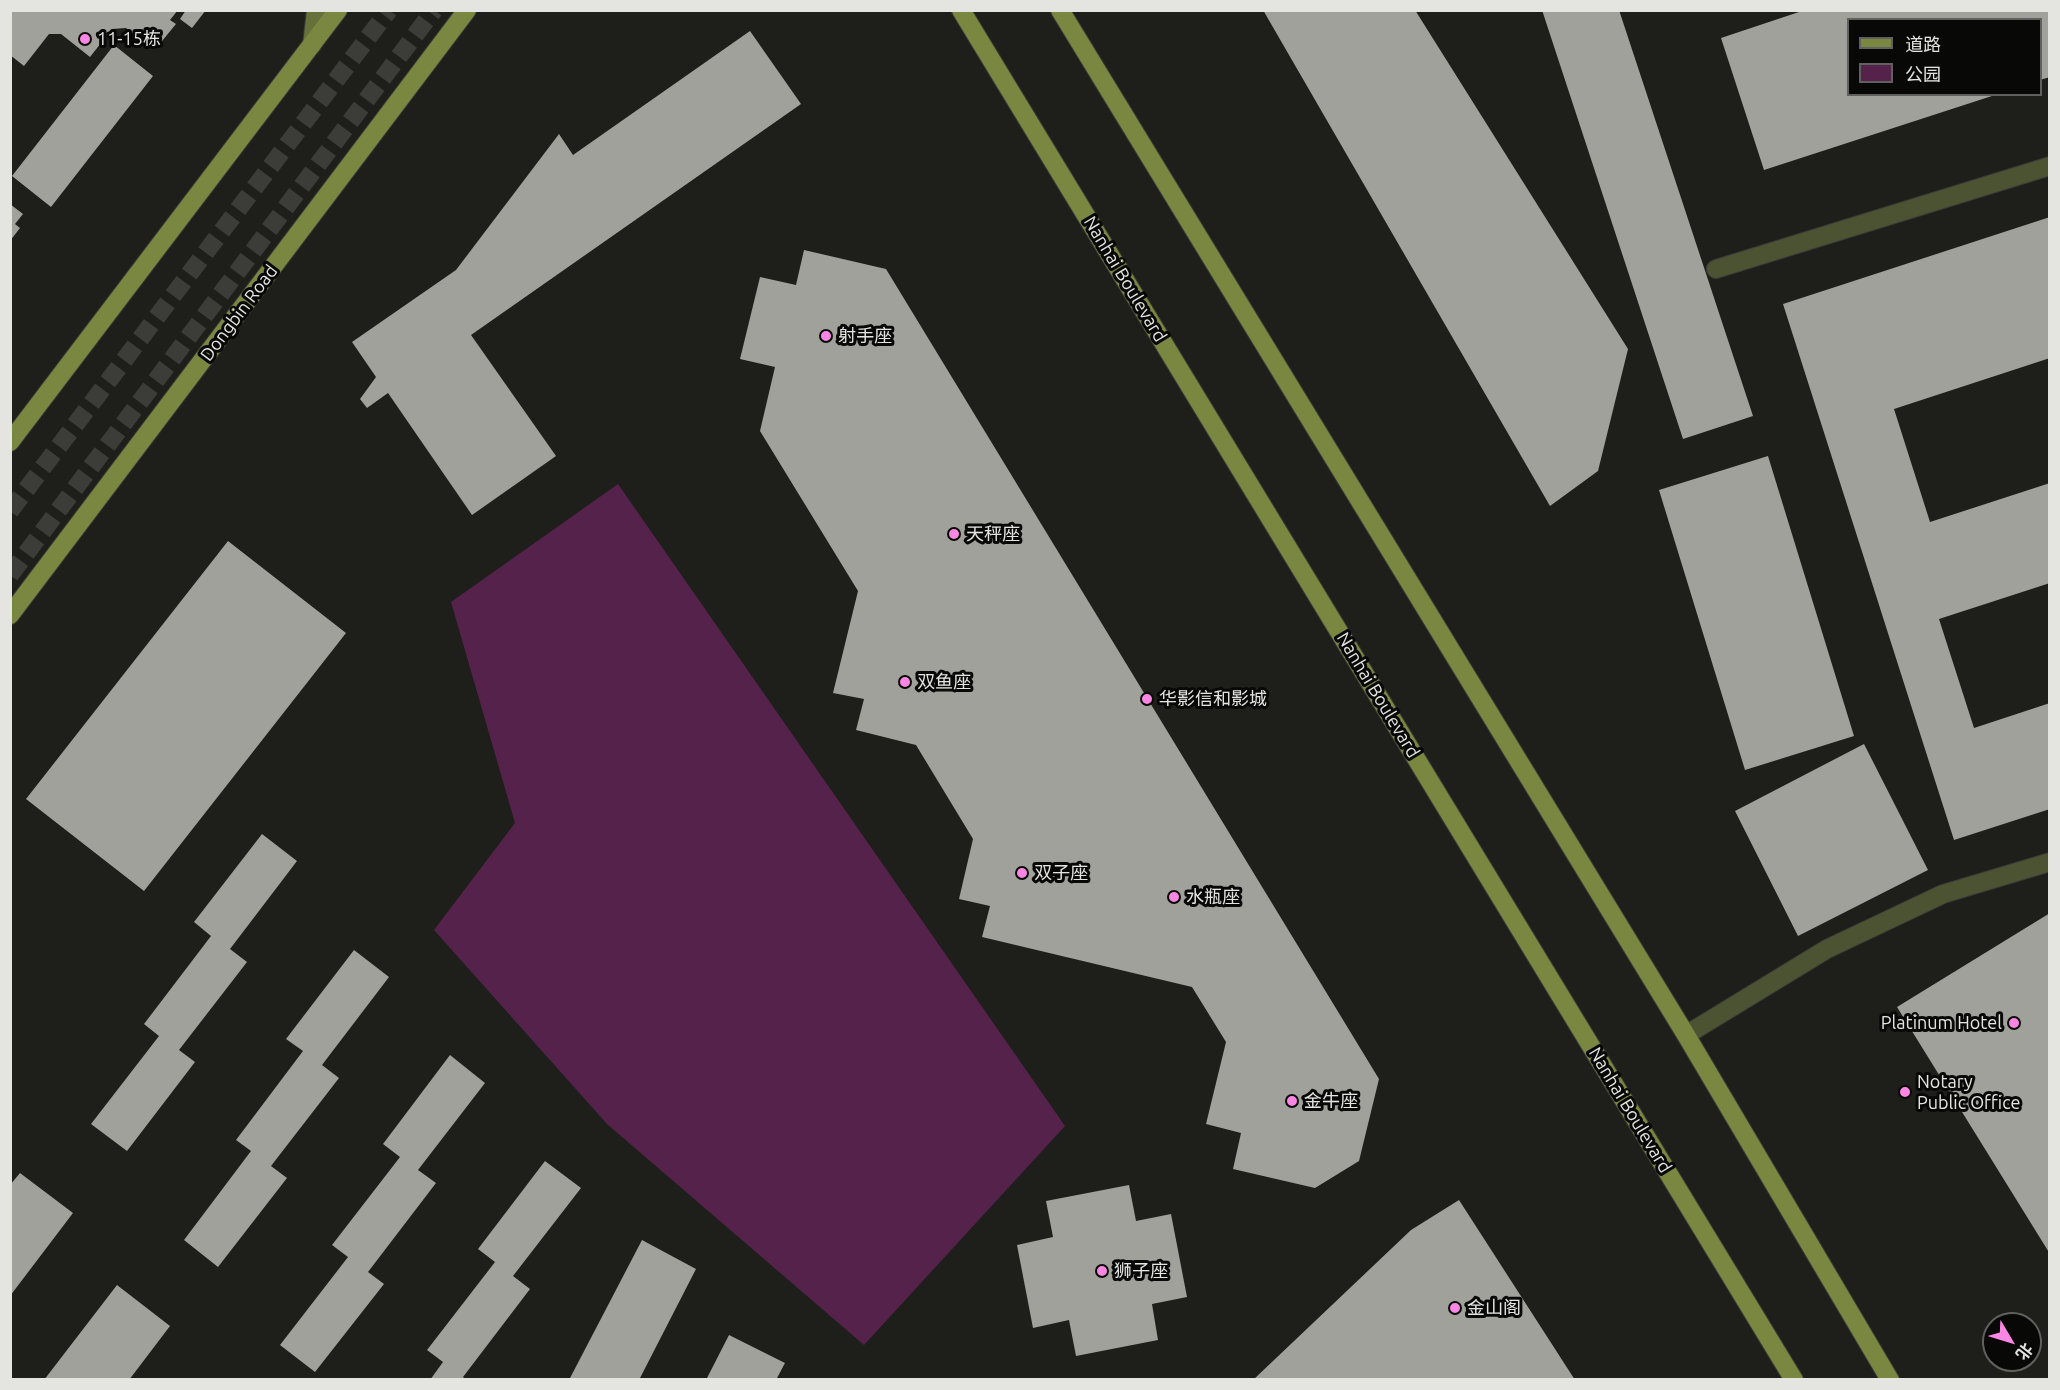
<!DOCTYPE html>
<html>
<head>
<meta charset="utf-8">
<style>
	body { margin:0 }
	#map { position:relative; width:2060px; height:1390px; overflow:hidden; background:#1e1f1a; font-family:Ubuntu,"Noto Sans SC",sans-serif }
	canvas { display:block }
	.frame { position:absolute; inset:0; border:12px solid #e4e5e1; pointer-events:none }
	.legend { position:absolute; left:1847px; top:18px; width:195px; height:78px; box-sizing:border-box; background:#080907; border:2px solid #60615e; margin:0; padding:8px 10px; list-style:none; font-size:18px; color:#e4e5e1 }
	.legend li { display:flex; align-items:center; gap:12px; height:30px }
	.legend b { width:30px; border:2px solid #60615e }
	.north { position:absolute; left:1982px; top:1312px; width:60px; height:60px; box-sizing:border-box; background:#080907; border:2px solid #60615e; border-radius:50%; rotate:128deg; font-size:16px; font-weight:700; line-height:24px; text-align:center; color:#e4e5e1 }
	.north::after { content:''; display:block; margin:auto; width:21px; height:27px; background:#fc86e4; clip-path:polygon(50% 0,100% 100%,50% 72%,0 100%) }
</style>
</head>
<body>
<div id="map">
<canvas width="2060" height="1390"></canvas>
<div class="frame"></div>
<ul class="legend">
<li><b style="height:8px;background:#7a8741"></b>道路</li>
<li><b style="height:16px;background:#55224b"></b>公园</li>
</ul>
<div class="north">北</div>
</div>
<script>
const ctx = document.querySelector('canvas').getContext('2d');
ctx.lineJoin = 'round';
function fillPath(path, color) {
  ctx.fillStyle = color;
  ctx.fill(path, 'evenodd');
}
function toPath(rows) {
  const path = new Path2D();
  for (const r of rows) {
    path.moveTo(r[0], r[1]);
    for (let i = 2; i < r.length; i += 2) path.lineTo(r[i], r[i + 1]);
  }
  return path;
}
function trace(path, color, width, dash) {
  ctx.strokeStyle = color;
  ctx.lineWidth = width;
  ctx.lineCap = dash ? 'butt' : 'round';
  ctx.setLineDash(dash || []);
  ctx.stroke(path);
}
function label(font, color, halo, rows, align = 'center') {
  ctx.font = font + ' Ubuntu,"Noto Sans SC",sans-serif';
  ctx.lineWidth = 6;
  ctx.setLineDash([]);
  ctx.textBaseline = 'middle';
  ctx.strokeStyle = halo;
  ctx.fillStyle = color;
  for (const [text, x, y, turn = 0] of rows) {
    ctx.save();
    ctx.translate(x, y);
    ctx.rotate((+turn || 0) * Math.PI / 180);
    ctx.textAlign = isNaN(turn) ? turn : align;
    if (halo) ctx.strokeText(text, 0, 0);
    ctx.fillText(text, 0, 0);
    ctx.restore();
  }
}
fillPath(toPath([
	[618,484,1065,1126,864,1345,607,1124,434,930,515,823,451,602]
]), '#55224b');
fillPath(toPath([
	[10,10,178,10,170,20,176,24,162,41,157,37,149,47,126,28,112,29,90,57,61,34,49,34,24,66,10,55],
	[186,10,206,10,192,28,180,19],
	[1263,10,1415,10,1628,349,1598,471,1550,506],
	[1542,10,1619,10,1753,416,1683,439],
	[1805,10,2050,10,2050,77,2040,80,2040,20,1848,20,1848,94,1995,95,1764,170,1721,38],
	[750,31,801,104,471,335,556,456,472,515,388,393,367,408,360,399,376,377,352,342,456,270,559,134,573,155],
	[114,45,153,76,51,207,12,176],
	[10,204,23,214,15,224,20,228,10,241],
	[2050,217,2050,358,1894,409,1930,522,2050,483,2050,583,1939,619,1974,728,2050,703,2050,809,1954,840,1783,304],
	[804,250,886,269,1379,1079,1359,1161,1315,1188,1233,1169,1241,1133,1206,1124,1226,1042,1192,987,982,937,990,906,959,899,973,839,916,745,856,730,864,699,833,693,858,591,760,431,775,367,740,359,760,277,796,285],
	[1768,456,1854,736,1745,770,1659,490],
	[228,541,346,633,144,891,26,799],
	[1864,744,1928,870,1798,936,1735,811],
	[262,834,297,861,230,949,247,962,179,1050,195,1062,127,1151,91,1124,159,1036,144,1024,211,936,194,922],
	[2050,913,2050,1254,1897,1007],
	[354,950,389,977,322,1065,339,1078,271,1166,287,1178,218,1267,184,1240,251,1151,236,1140,303,1051,286,1039],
	[450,1055,485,1083,418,1170,436,1183,368,1272,384,1284,315,1372,280,1345,348,1257,332,1245,400,1157,383,1144],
	[545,1161,581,1188,513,1276,530,1289,463,1377,466,1380,430,1380,443,1362,427,1350,495,1262,478,1249],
	[20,1173,73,1213,10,1296,10,1185],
	[1129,1185,1136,1221,1171,1214,1187,1297,1152,1304,1158,1340,1076,1356,1069,1320,1033,1328,1017,1245,1053,1237,1046,1201],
	[1459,1200,1575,1380,1253,1380,1411,1230],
	[642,1240,696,1269,639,1380,569,1380],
	[117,1285,170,1326,129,1380,44,1380],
	[729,1335,785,1363,776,1380,706,1380]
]), '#a0a19a');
trace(toPath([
	[10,511,389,10],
	[10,575,434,10]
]), '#3c3d38', 18, [18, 9]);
const street = toPath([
	[1716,269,2050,166],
	[1686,1035,1827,949,1943,894,2050,862]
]);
const secondary = toPath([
	[312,45,316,10]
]);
const primary = toPath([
	[961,10,1794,1380],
	[1060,10,1686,1035,1890,1380],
	[10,442,338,10],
	[10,615,467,10]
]);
trace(street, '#3a3b36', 20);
trace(secondary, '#3a3b36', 20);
trace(primary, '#3a3b36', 20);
trace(street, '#4c5333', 18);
trace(secondary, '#66703b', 18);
trace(primary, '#7a8741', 18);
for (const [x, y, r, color] of [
	[85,39,6,"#fc86e4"],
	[826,336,6,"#fc86e4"],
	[954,534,6,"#fc86e4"],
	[905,682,6,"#fc86e4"],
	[1147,699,6,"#fc86e4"],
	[1022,873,6,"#fc86e4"],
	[1174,897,6,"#fc86e4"],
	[2014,1023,6,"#fc86e4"],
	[1905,1092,6,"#fc86e4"],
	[1292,1101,6,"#fc86e4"],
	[1102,1271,6,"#fc86e4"],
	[1455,1308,6,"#fc86e4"]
]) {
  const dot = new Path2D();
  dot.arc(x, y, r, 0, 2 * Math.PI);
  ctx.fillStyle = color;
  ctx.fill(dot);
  trace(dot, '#080907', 2);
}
label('18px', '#e4e5e1', '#080907', [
	["11-15栋",97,39],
	["射手座",838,336],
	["天秤座",966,534],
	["双鱼座",917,682],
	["华影信和影城",1159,699],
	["双子座",1034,873],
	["水瓶座",1186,897],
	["Platinum Hotel",2002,1023,"right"],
	["Notary",1917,1082],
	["Public Office",1917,1103],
	["金牛座",1304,1101],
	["狮子座",1114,1271],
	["金山阁",1467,1308]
], 'left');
label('18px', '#e4e5e1', '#080907', [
	["Nanhai Boulevard",1125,279,59],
	["Dongbin Road",239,313,-53],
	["Nanhai Boulevard",1378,695,59],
	["Nanhai Boulevard",1630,1110,59]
]);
</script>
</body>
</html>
